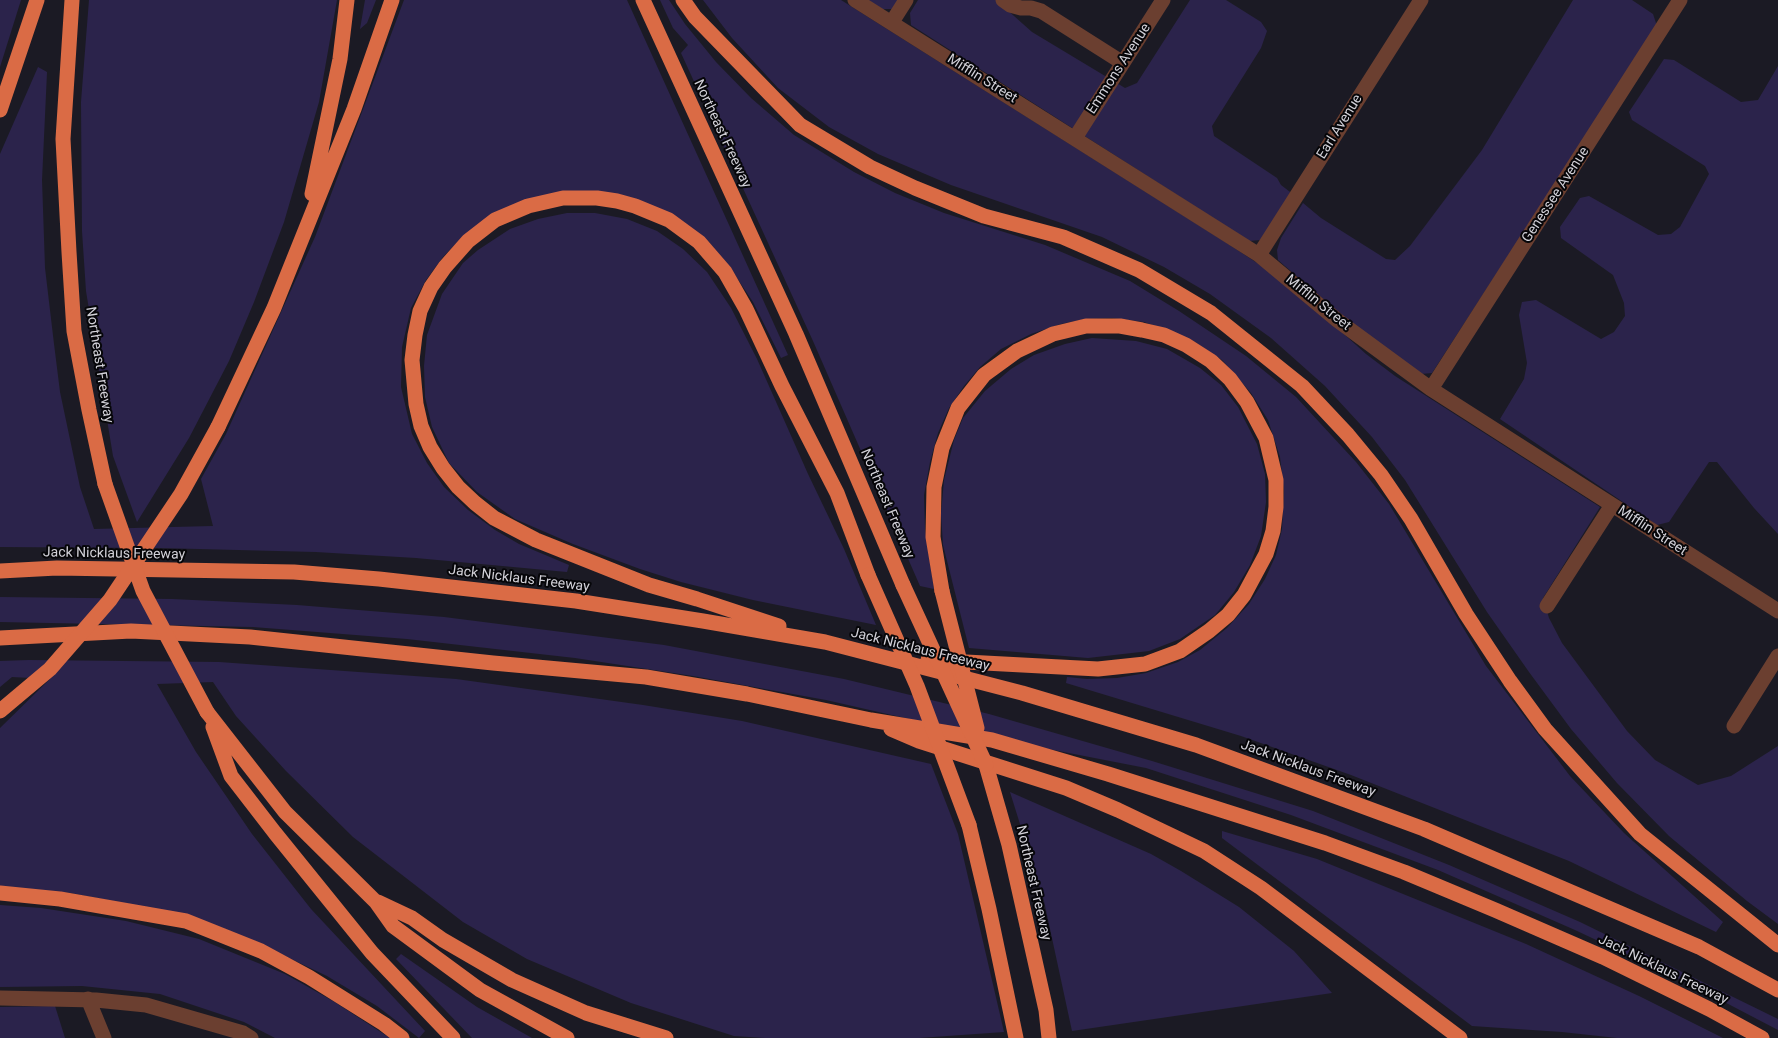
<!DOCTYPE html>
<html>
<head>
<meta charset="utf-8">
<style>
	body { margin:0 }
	canvas { display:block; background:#1b1a24 }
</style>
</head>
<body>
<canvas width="1778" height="1038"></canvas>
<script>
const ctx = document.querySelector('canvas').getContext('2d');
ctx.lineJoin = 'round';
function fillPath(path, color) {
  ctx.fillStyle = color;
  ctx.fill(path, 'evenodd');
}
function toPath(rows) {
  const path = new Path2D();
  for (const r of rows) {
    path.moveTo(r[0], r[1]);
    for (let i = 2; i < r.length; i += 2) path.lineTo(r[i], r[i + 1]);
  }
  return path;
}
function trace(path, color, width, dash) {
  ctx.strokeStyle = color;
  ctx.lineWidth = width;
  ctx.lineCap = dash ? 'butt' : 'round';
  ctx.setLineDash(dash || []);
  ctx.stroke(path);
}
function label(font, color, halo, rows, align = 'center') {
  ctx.font = font + ' Roboto,sans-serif';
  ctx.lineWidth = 4;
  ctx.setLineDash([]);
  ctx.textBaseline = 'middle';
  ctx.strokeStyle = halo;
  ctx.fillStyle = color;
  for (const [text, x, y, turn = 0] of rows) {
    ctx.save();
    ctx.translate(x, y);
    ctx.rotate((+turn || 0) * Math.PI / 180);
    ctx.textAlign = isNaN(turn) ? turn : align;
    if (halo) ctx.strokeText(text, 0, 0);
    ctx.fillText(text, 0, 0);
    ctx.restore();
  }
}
fillPath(toPath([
	[0,0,21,0,0,67],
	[89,0,337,0,319,102,284,222,254,302,229,361,189,438,137,522,113,456,86,291,82,231,81,102],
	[365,0,376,0,367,23,360,29],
	[404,0,627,0,788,355,781,358,753,302,729,266,709,242,687,225,581,191,464,235,443,257,426,280,411,308,402,347,401,387,412,434,427,463,444,487,468,510,495,530,519,544,569,565,567,572,416,558,316,552,160,548,0,547,0,154,38,67,47,72,42,180,45,268,54,344,60,392,80,487,94,529,213,526,201,479,226,434,315,237],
	[660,0,669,0,685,24,716,62,751,98,794,135,854,172,895,193,944,213,1045,245,1130,281,1179,311,1246,356,1296,397,1356,462,1389,504,1486,666,1570,776,1624,833,1723,922,1716,932,1569,861,1351,775,1241,736,1066,683,1067,677,1087,679,1117,678,1146,673,1178,662,1200,650,1227,628,1249,604,1265,579,1276,555,1282,529,1284,491,1280,457,1268,420,1251,393,1222,360,1195,342,1173,332,1144,322,1112,318,1085,319,1061,324,1031,334,1001,349,980,367,964,386,949,408,938,433,930,462,924,495,925,529,934,589,920,586,813,341,681,53,688,45,673,28],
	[703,0,841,0,1222,240,1277,276,1304,298,1366,354,1395,376,1600,507,1543,598,1549,618,1562,643,1627,731,1655,760,1698,785,1731,776,1778,746,1778,924,1747,901,1669,836,1617,783,1571,729,1529,672,1487,612,1405,480,1372,437,1325,386,1271,338,1210,294,1164,267,1102,237,951,185,878,154,829,127,778,88,732,38],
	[868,0,902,0,892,9,882,9],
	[918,0,996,0,1032,32,1125,88,1137,83,1190,0,1226,0,1261,22,1267,31,1261,48,1212,126,1214,136,1277,178,1281,185,1294,195,1260,240,1249,241,911,25,910,13],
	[1573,0,1632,0,1653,14,1657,26,1432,373,1421,374,1372,341,1278,260,1277,250,1281,238,1303,203,1321,218,1386,259,1395,260,1410,246,1482,150],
	[1664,59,1674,60,1741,102,1758,100,1778,66,1778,534,1754,508,1717,462,1709,462,1669,522,1657,525,1500,419,1524,379,1527,363,1519,315,1522,302,1536,300,1601,339,1614,332,1625,316,1624,303,1613,275,1561,238,1560,227,1580,198,1589,196,1658,235,1671,234,1680,227,1709,174,1705,166,1632,120,1629,112],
	[567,213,595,213,627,219,657,231,683,249,707,272,731,308,757,359,808,474,844,549,876,625,753,600,681,582,640,569,573,544,515,519,477,492,449,463,432,427,425,397,424,366,427,335,442,294,463,263,478,250,510,229,538,219],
	[1092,338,1136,341,1167,349,1200,368,1221,385,1238,407,1257,444,1265,474,1266,502,1261,536,1250,565,1234,592,1215,615,1180,639,1149,651,1088,658,969,648,943,545,941,514,944,480,954,440,963,418,985,391,1011,369,1034,355,1065,344],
	[0,597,172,599,297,605,444,617,664,645,844,679,989,714,1152,761,1313,811,1449,865,1580,922,1778,1019,1778,1030,1690,984,1575,930,1438,870,1291,815,1146,768,997,739,826,700,693,676,575,658,407,639,253,627,0,622],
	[29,660,219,662,456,679,643,705,742,721,931,764,958,834,1004,1032,919,1038,765,1038,734,1036,631,1003,527,959,463,922,353,837,286,771,236,716,213,682,157,684,196,752,252,834,311,909,425,1031,419,1038,377,1006,327,976,268,948,134,905,70,893,0,886,0,728,50,679,12,677,0,687,0,661],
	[1010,792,1151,854,1181,871,1239,907,1294,951,1332,993,1072,1031,1044,901],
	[1222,831,1317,859,1526,944,1639,996,1723,1038,1617,1038,1562,1032,1472,1026,1222,838],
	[0,905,41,908,126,921,199,939,285,974,333,1001,390,1038,275,1038,244,1022,160,994,82,986,0,987],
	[401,954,477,1007,532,1038,472,1038,396,959],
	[55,1006,65,1038,0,1038,0,1007]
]), '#2b234b');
trace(toPath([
	[855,0,1259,255,1337,320,1431,389,1778,611],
	[1003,0,1010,5,1021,8,1031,8,1041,11,1123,63],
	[892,22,906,0],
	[1075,138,1163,0],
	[1259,255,1421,0],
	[1431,389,1680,0],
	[1547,606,1612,505],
	[1734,726,1778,656],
	[0,998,96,1000,146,1005,243,1033,251,1038],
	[88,999,104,1038]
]), '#6b3f30', 15);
trace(toPath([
	[72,0,63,139,69,252,74,331,89,410,105,484],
	[643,0,796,334,903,585],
	[683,0,695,17,800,125,870,167,915,188,984,216,1063,237,1139,270,1211,313,1302,386,1348,435,1381,475,1411,519,1466,614,1510,681,1545,729,1640,834,1778,945],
	[0,110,37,0],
	[312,194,340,59,347,0],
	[218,427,274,308,354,109,392,0],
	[0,571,57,568,294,572,379,579,576,601,703,621,825,642,1022,693,1196,745,1424,829,1699,947,1778,990],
	[779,626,697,599,649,585,536,540,494,518,475,503,458,487,443,468,430,447,421,426,416,404,412,360,415,335,420,311,431,287,445,267,468,241,495,220,528,206,563,198,597,198,617,201,635,206,669,220,699,242,725,272,746,309,782,386,837,493,868,575],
	[0,638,131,631,250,637,493,663,646,677,747,694,871,720,992,740,1108,774,1325,843,1404,872,1495,910,1603,957,1709,1009,1762,1038],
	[928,660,1098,669,1145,664,1180,651,1209,631,1228,615,1244,595,1266,554,1273,531,1276,507,1276,480,1266,438,1247,402,1230,379,1211,361,1186,345,1164,335,1142,330,1120,326,1086,326,1053,334,1017,351,984,375,958,408,942,448,934,487,933,537,942,591],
	[207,712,285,812,376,902,393,926,480,990,567,1038],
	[213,727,231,776,275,833,372,953,453,1038],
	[891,729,919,741,1066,788,1118,810,1204,851,1261,888,1460,1038],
	[986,765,1009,845,1046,1010,1049,1038],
	[969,825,989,909,1016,1038],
	[0,893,60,899,186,921,261,951,309,977,384,1024,402,1038],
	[378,902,412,918,443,940,512,980,586,1013,666,1038]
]), '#da6b45', 15);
trace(toPath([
	[105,484,143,591,207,712],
	[868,575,917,686,969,825],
	[903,585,986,765],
	[942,591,977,728],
	[0,711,50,669,110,600,181,494,218,427]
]), '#da6b45', 15);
label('14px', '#d2d1d8', '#060609', [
	["Emmons Avenue",1119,69,-57],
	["Mifflin Street",982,79,32],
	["Earl Avenue",1340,127,-58],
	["Northeast Freeway",722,134,65],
	["Genessee Avenue",1556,195,-57],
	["Mifflin Street",1318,303,39],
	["Northeast Freeway",99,365,81],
	["Northeast Freeway",887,504,67],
	["Mifflin Street",1652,531,33],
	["Jack Nicklaus Freeway",114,554,1],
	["Jack Nicklaus Freeway",519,579,7],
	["Jack Nicklaus Freeway",920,650,14],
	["Jack Nicklaus Freeway",1308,769,20],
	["Northeast Freeway",1033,883,77],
	["Jack Nicklaus Freeway",1663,970,26]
]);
</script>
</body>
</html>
